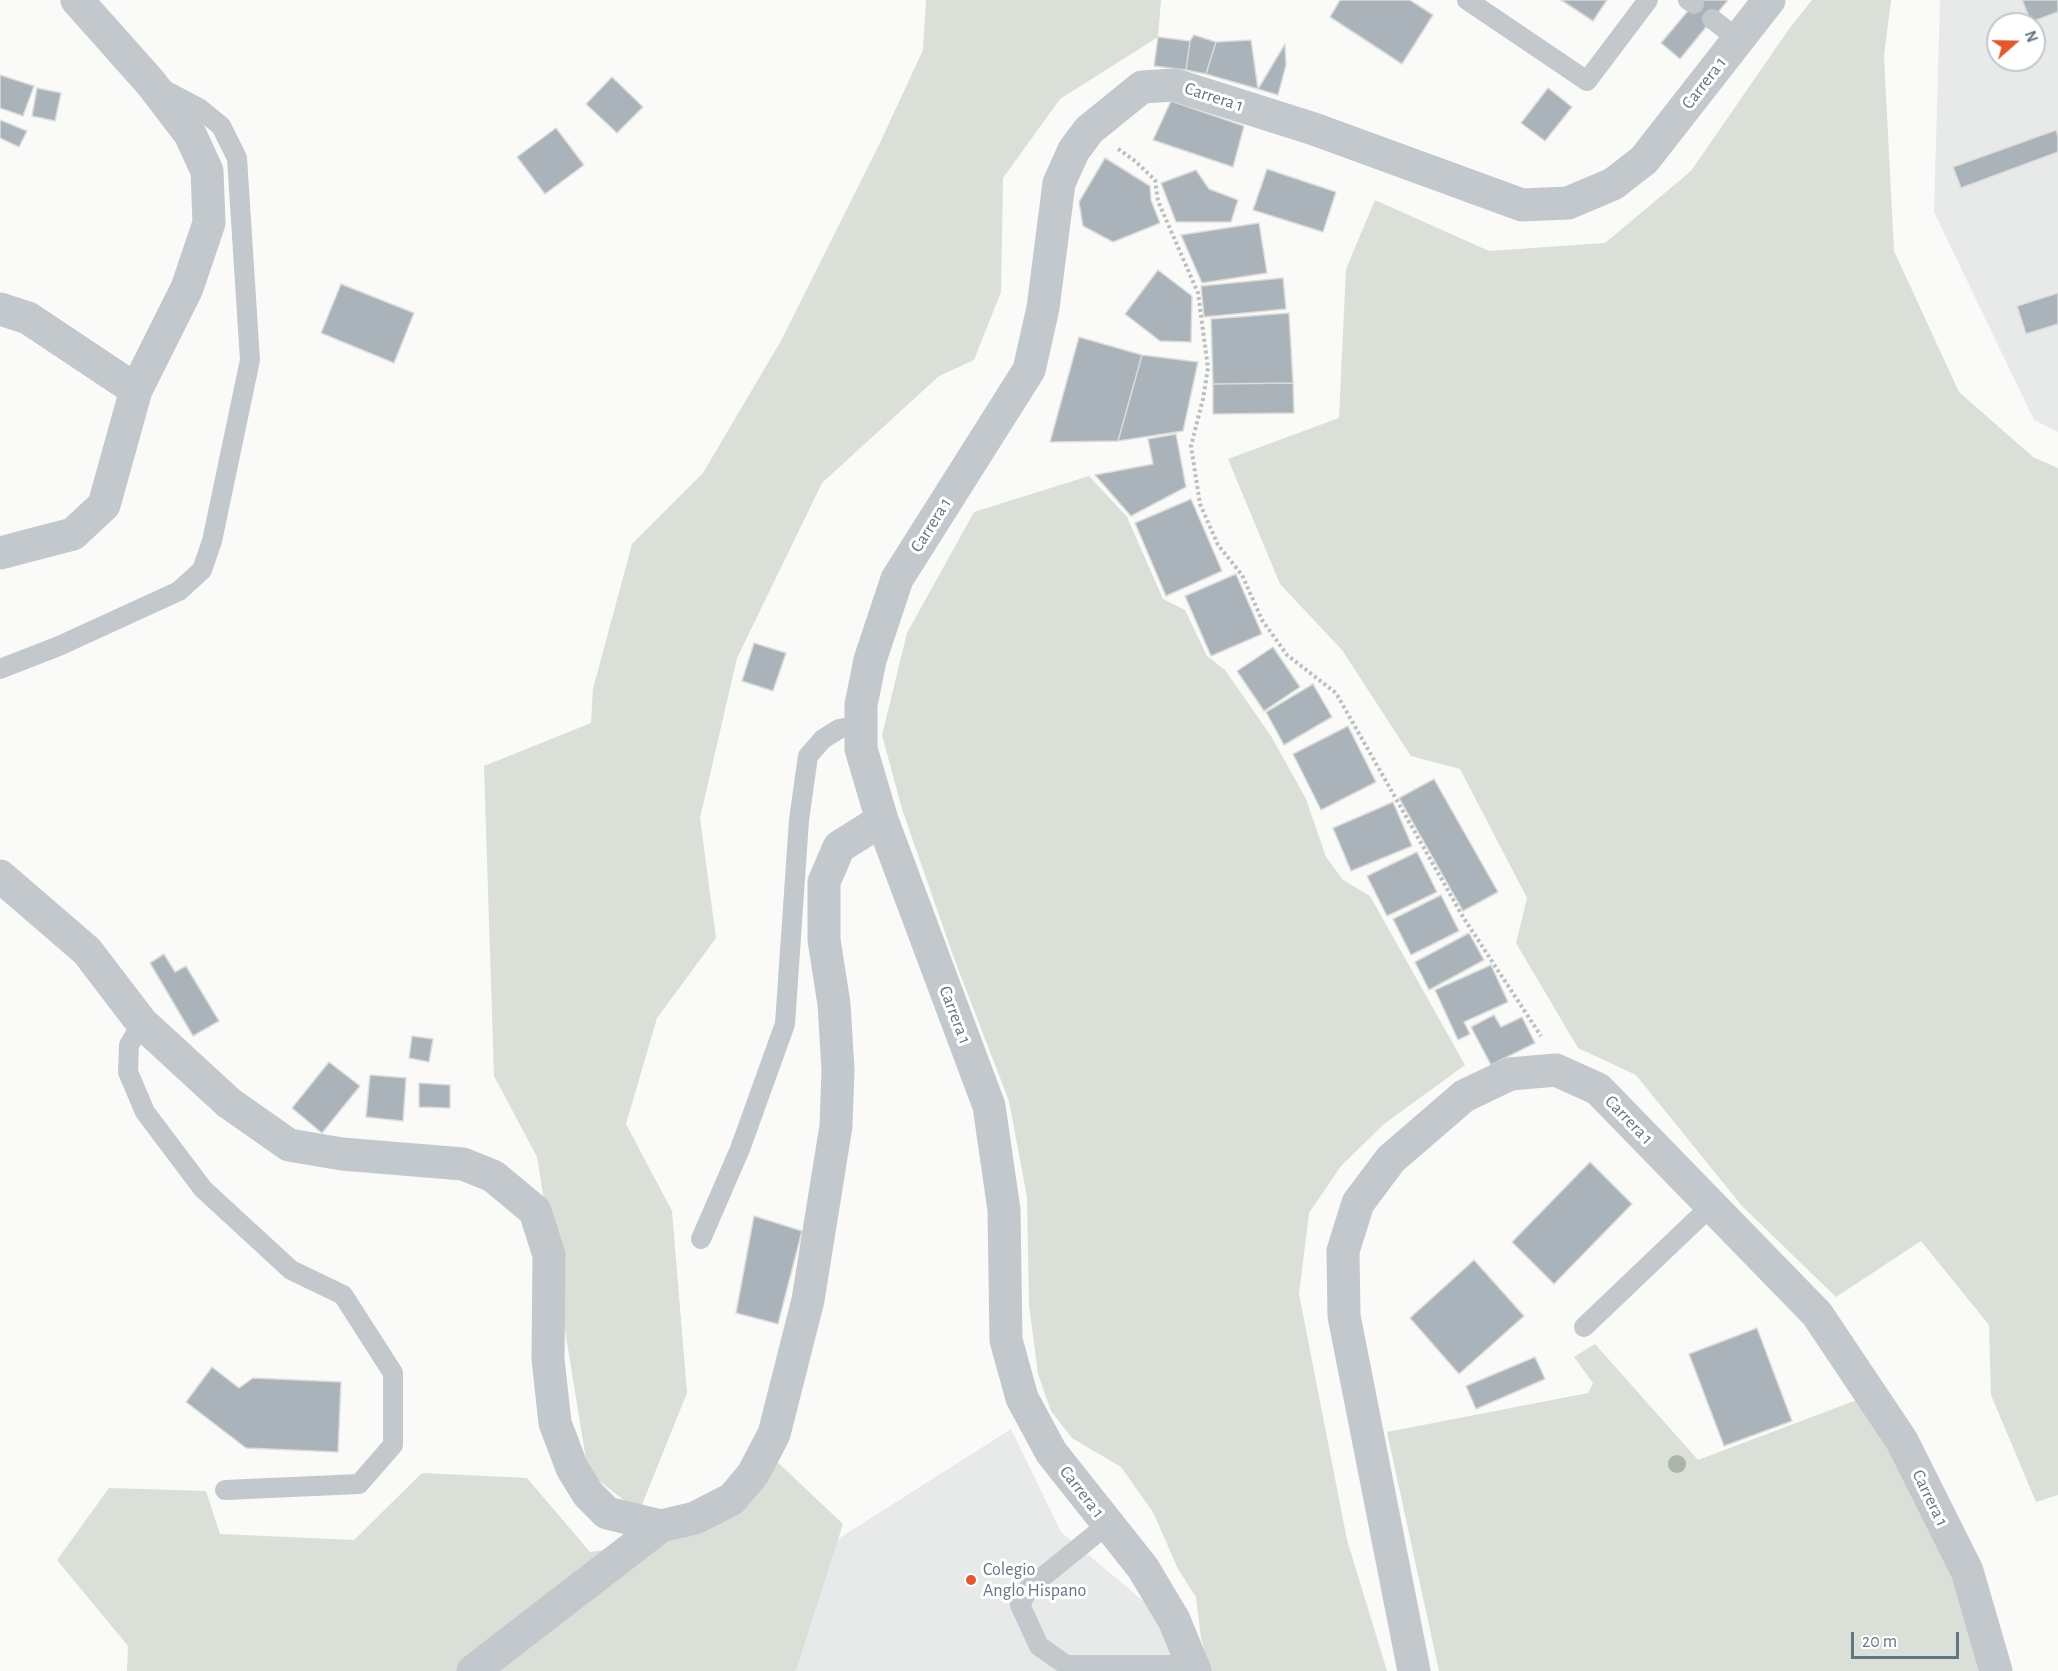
<!DOCTYPE html>
<html>
<head>
<meta charset="utf-8">
<style>
	body { margin:0 }
	#map { position:relative; width:2058px; height:1671px; overflow:hidden; background:#fafaf8; font-family:"Alegreya Sans",sans-serif }
	canvas { display:block }
	.north { position:absolute; left:1986px; top:12px; width:60px; height:60px; box-sizing:border-box; background:#fff; border:2px solid #c1c8cd; border-radius:50%; rotate:70deg; font-size:16px; font-weight:700; line-height:24px; text-align:center; color:#657683 }
	.north::after { content:''; display:block; margin:auto; width:21px; height:27px; background:#e4572e; clip-path:polygon(50% 0,100% 100%,50% 72%,0 100%) }
	.scale { position:absolute; left:1851px; top:1632px; width:108px; height:27px; box-sizing:border-box; border:3px solid #657683; border-top:0; padding-left:8px; font-size:18px; line-height:21px; white-space:nowrap; color:#657683; -webkit-text-stroke:4px #fff; paint-order:stroke }
</style>
</head>
<body>
<div id="map">
<canvas width="2058" height="1671"></canvas>
<div class="north">N</div>
<div class="scale">20 m</div>
</div>
<script>
const ctx = document.querySelector('canvas').getContext('2d');
ctx.lineJoin = 'round';
function fillPath(path, color) {
  ctx.fillStyle = color;
  ctx.fill(path, 'evenodd');
}
function toPath(rows) {
  const path = new Path2D();
  for (const r of rows) {
    path.moveTo(r[0], r[1]);
    for (let i = 2; i < r.length; i += 2) path.lineTo(r[i], r[i + 1]);
  }
  return path;
}
function trace(path, color, width, dash) {
  ctx.strokeStyle = color;
  ctx.lineWidth = width;
  ctx.lineCap = dash ? 'butt' : 'round';
  ctx.setLineDash(dash || []);
  ctx.stroke(path);
}
function label(font, color, halo, rows, align = 'center') {
  ctx.font = font + ' "Alegreya Sans",sans-serif';
  ctx.lineWidth = 6;
  ctx.setLineDash([]);
  ctx.textBaseline = 'middle';
  ctx.strokeStyle = halo;
  ctx.fillStyle = color;
  for (const [text, x, y, turn = 0] of rows) {
    ctx.save();
    ctx.translate(x, y);
    ctx.rotate((+turn || 0) * Math.PI / 180);
    ctx.textAlign = isNaN(turn) ? turn : align;
    if (halo) ctx.strokeText(text, 0, 0);
    ctx.fillText(text, 0, 0);
    ctx.restore();
  }
}
fillPath(toPath([
	[1940,0,2058,0,2058,432,2034,420,1934,212],
	[1998,24,2034,24,2034,60,1998,60],
	[1011,1429,1061,1532,1166,1620,1186,1671,796,1671,838,1539]
]), '#e8e9e9');
fillPath(toPath([
	[926,0,1161,0,1158,37,1060,99,1003,178,1001,292,974,360,939,376,822,483,737,658,700,818,716,938,657,1018,626,1124,672,1211,687,1393,639,1512,588,1472,537,1157,494,1076,484,766,591,723,593,689,632,544,703,473,782,339,879,145,923,50],
	[1812,0,1891,0,1884,56,1894,251,1959,392,2033,457,2058,468,2058,1495,2036,1502,1991,1395,1989,1325,1921,1241,1836,1297,1742,1206,1636,1075,1578,1048,1516,943,1527,898,1460,769,1411,756,1342,650,1280,584,1228,459,1339,418,1346,269,1375,200,1489,251,1605,243,1691,171,1789,29],
	[1089,476,1127,517,1163,599,1185,610,1207,656,1225,670,1271,736,1306,799,1326,857,1343,880,1370,896,1465,1065,1384,1124,1341,1166,1309,1213,1299,1294,1347,1540,1387,1671,1210,1671,1201,1638,1196,1597,1178,1569,1153,1512,1121,1467,1072,1438,1051,1411,1038,1374,1029,1305,1027,1197,1009,1101,955,961,902,809,882,735,907,633,974,512],
	[1595,1344,1698,1460,1857,1400,1891,1448,1951,1573,1980,1671,1439,1671,1387,1432,1588,1393,1593,1383,1574,1357],
	[771,1456,843,1524,796,1671,127,1671,128,1646,57,1560,109,1488,206,1491,220,1534,354,1540,422,1473,527,1478,590,1552,653,1543]
]), '#dadfd7');
const building = toPath([
	[1340,0,1410,0,1433,15,1402,64,1330,17,1340,0],
	[1561,0,1607,0,1593,21,1561,0],
	[1697,0,1728,0,1680,59,1661,43,1697,0],
	[2022,0,2058,0,2058,12,2031,22,2022,0],
	[1194,35,1216,42,1206,74,1186,70,1190,41,1194,35],
	[1158,37,1190,41,1186,70,1154,66,1158,37],
	[1251,40,1258,89,1206,74,1216,42,1251,40],
	[1285,44,1286,65,1278,95,1258,89,1285,44],
	[0,75,34,86,23,116,0,108,0,75],
	[612,77,643,107,617,133,586,104,612,77],
	[37,88,61,93,55,121,32,116,37,88],
	[1548,88,1572,107,1545,141,1521,123,1548,88],
	[1171,101,1244,126,1233,167,1153,140,1171,101],
	[0,120,27,131,19,147,0,138,0,120],
	[556,128,584,165,545,194,517,157,556,128],
	[2056,130,2058,136,2058,152,1961,188,1953,167,2056,130],
	[1105,158,1150,186,1151,200,1160,223,1113,242,1083,226,1079,202,1105,158],
	[1267,169,1336,192,1323,232,1253,210,1267,169],
	[1196,170,1209,189,1238,200,1231,222,1176,222,1161,183,1196,170],
	[1259,223,1267,273,1202,283,1181,235,1259,223],
	[1158,270,1192,296,1191,342,1160,341,1125,314,1158,270],
	[1283,278,1286,309,1204,317,1201,286,1283,278],
	[341,284,414,313,394,363,321,333,341,284],
	[2058,293,2058,324,2026,334,2017,306,2058,293],
	[1289,313,1293,383,1213,384,1211,319,1289,313],
	[1079,337,1142,355,1118,441,1050,442,1079,337],
	[1142,355,1198,362,1183,431,1118,441,1142,355],
	[1293,383,1294,413,1213,414,1213,384,1293,383],
	[1176,434,1186,487,1131,516,1095,475,1153,464,1148,439,1176,434],
	[1191,499,1222,571,1166,596,1135,523,1191,499],
	[1236,574,1262,634,1211,656,1185,596,1236,574],
	[754,643,786,653,773,691,742,681,754,643],
	[1273,647,1300,687,1264,711,1237,671,1273,647],
	[1313,684,1332,717,1284,745,1266,712,1313,684],
	[1348,726,1376,782,1321,810,1293,754,1348,726],
	[1434,779,1498,892,1463,911,1399,798,1434,779],
	[1393,802,1412,846,1351,871,1333,828,1393,802],
	[1417,852,1437,892,1387,916,1367,876,1417,852],
	[1441,895,1459,931,1411,955,1393,919,1441,895],
	[1469,933,1484,960,1429,990,1415,962,1469,933],
	[164,954,175,972,186,966,219,1021,193,1036,150,963,164,954],
	[1491,965,1508,1002,1464,1022,1470,1034,1458,1040,1435,990,1491,965],
	[1494,1015,1501,1027,1522,1017,1535,1043,1491,1065,1471,1027,1494,1015],
	[412,1036,433,1039,429,1062,409,1058,412,1036],
	[329,1062,360,1086,322,1133,292,1108,329,1062],
	[370,1075,406,1078,403,1121,366,1117,370,1075],
	[419,1083,450,1085,450,1108,419,1107,419,1083],
	[1590,1162,1632,1204,1554,1284,1512,1242,1590,1162],
	[754,1216,802,1231,778,1324,736,1313,754,1216],
	[1474,1260,1524,1316,1459,1374,1410,1318,1474,1260],
	[1757,1328,1792,1421,1724,1446,1689,1354,1757,1328],
	[1535,1357,1545,1379,1476,1409,1466,1386,1535,1357],
	[212,1367,239,1388,253,1378,341,1382,338,1452,246,1448,186,1402,212,1367]
]);
fillPath(building, '#aab3b9');
trace(building, '#dcdcda', 1.5);
trace(toPath([
	[1118,149,1135,161,1155,180,1158,201,1198,293,1208,368,1203,399,1191,446,1200,504,1218,545,1242,575,1262,620,1287,655,1336,693,1463,917,1541,1036]
]), '#bbbfc2', 4, [3, 3]);
trace(toPath([
	[1467,0,1587,81,1648,0],
	[1688,0,1694,4],
	[1712,19,1738,39],
	[0,669,59,646,179,591,202,570,212,541,250,360,237,158,221,126,199,108,163,89],
	[142,1023,129,1045,128,1072,145,1112,203,1189,291,1270,343,1295,393,1373,393,1445,359,1484,225,1490],
	[701,1239,740,1149,785,1024,799,820,808,756,823,739,839,729,861,725],
	[1584,1327,1712,1205],
	[1108,1524,1029,1588,1020,1605,1039,1646,1066,1665,1193,1665]
]), '#c3c8cc', 20);
trace(toPath([
	[0,309,28,318,136,390],
	[0,553,73,534,104,505,136,390,187,288,209,223,207,171,190,134,150,82,77,0],
	[0,876,87,951,142,1023,229,1103,289,1145,342,1154,463,1164,493,1176,535,1211,549,1255,548,1359,555,1423,572,1468,588,1494,607,1513,661,1526],
	[473,1671,661,1526,695,1518,732,1499,753,1474,774,1434,808,1300,836,1126,838,1070,834,1004,824,940,824,882,839,847,882,820],
	[1195,1671,1174,1620,1143,1568,1051,1452,1022,1398,1006,1340,1004,1210,989,1106,882,820,861,749,861,705,870,660,897,579,1029,370,1043,308,1059,183,1074,150,1089,130,1142,87,1175,85,1314,129,1522,205,1568,203,1613,184,1644,160,1769,0],
	[1414,1671,1344,1316,1343,1251,1358,1203,1391,1159,1464,1096,1510,1074,1556,1070,1598,1089,1817,1314,1902,1441,1967,1571,1996,1671]
]), '#c3c8cc', 33);
ctx.fillStyle = '#aab4a7';
for (const [x, y] of [
	[1677,1464]
]) {
  ctx.beginPath();
  ctx.arc(x, y, 9, 0, 2 * Math.PI);
  ctx.fill();
}
for (const [x, y, r, color] of [
	[971,1580,6,"#e4572e"]
]) {
  const dot = new Path2D();
  dot.arc(x, y, r, 0, 2 * Math.PI);
  ctx.fillStyle = color;
  ctx.fill(dot);
  trace(dot, '#fff', 2);
}
label('18px', '#657683', '#fff', [
	["Carrera 1",1704,83,-52],
	["Carrera 1",1214,97,18],
	["Carrera 1",931,525,-58],
	["Carrera 1",955,1015,69],
	["Carrera 1",1629,1120,46],
	["Carrera 1",1082,1492,52],
	["Carrera 1",1930,1498,64]
]);
label('18px', '#657683', '#fff', [
	["Colegio",983,1570],
	["Anglo Hispano",983,1591]
], 'left');
</script>
</body>
</html>
